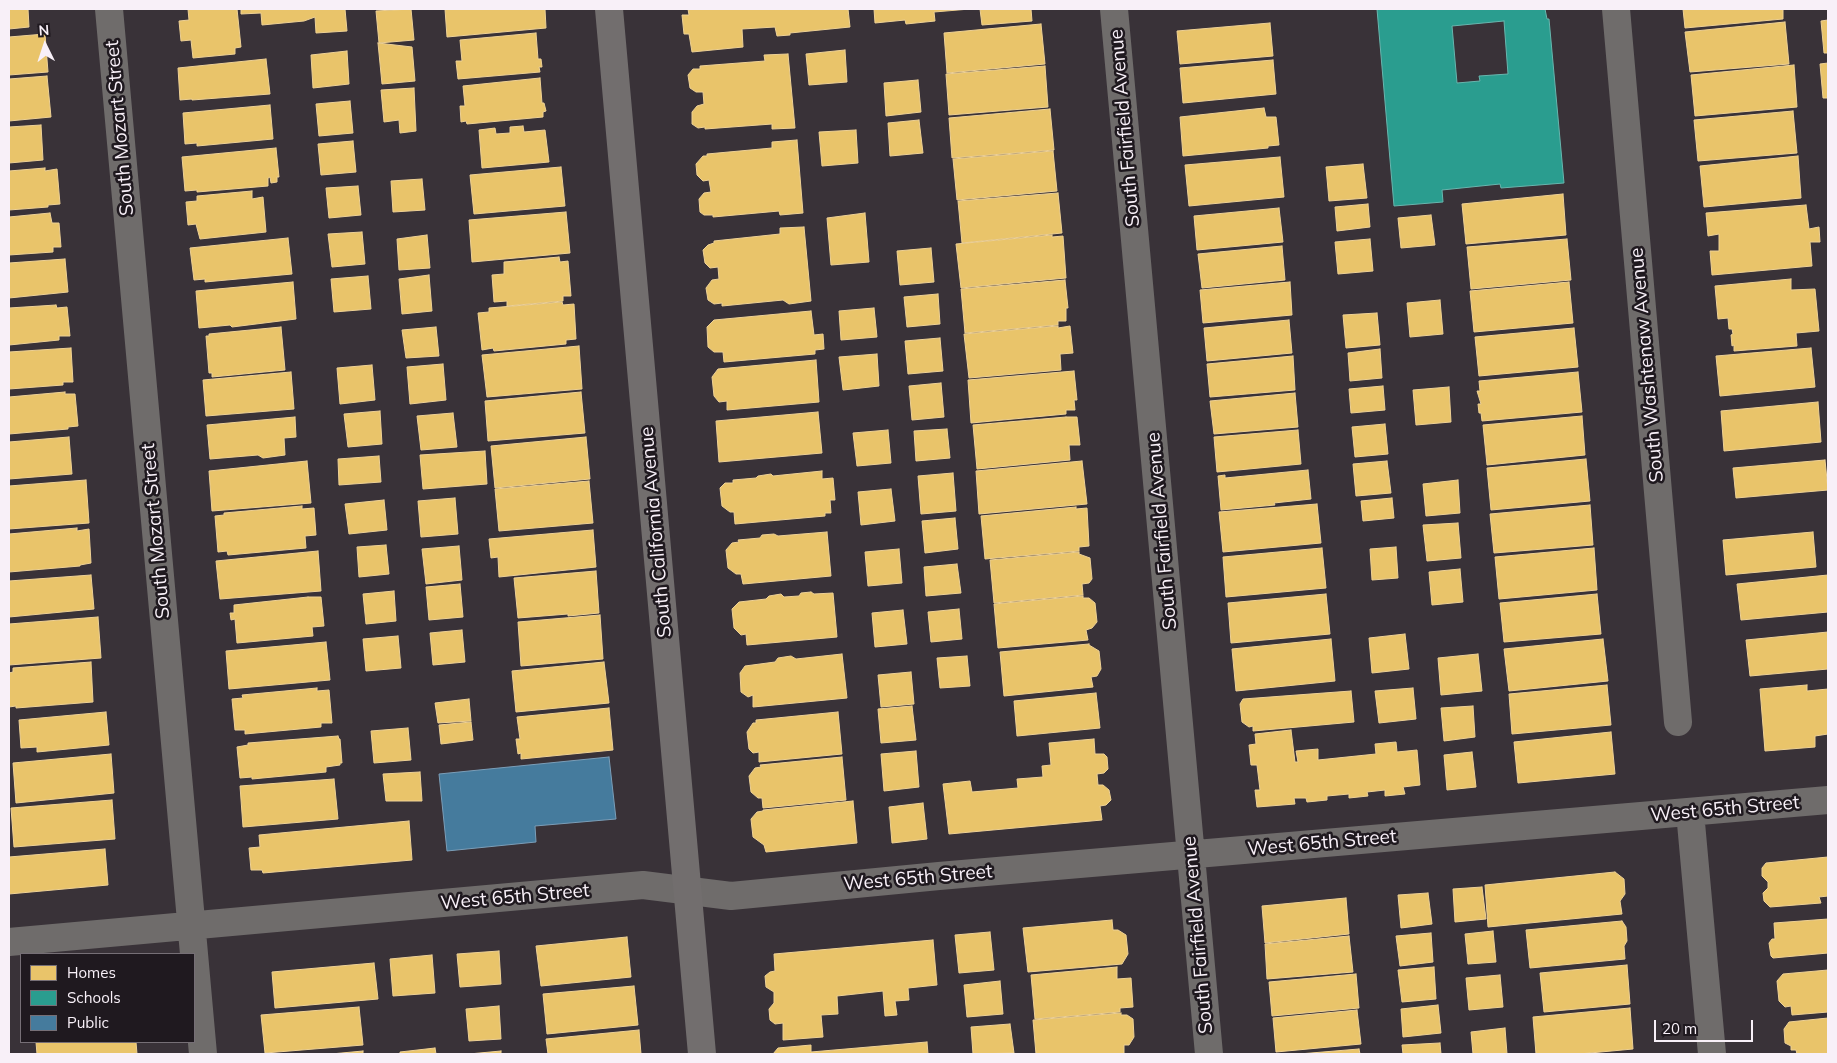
<!DOCTYPE html>
<html>
<head>
<meta charset="utf-8">
<style>
	body { margin:0 }
	#map { position:relative; width:1837px; height:1063px; overflow:hidden; background:#393238; font-family:Mulish,sans-serif }
	canvas { display:block }
	.frame { position:absolute; inset:0; border:10px solid #f8f0f8; pointer-events:none }
	.legend { position:absolute; left:20px; top:953px; width:175px; height:90px; box-sizing:border-box; background:#1f191f; border:1px solid #766f76; margin:0; padding:6px 9px; list-style:none; font-size:15px; color:#f8f0f8 }
	.legend li { display:flex; align-items:center; gap:10px; height:25px }
	.legend b { width:25px; border:1px solid #766f76 }
	.north { position:absolute; left:20px; top:20px; width:50px; height:50px; -webkit-text-stroke:4px #1f191f; paint-order:stroke; rotate:356deg; font-size:14px; font-weight:700; line-height:20px; text-align:center; color:#f8f0f8 }
	.north::after { content:''; display:block; margin:auto; width:18px; height:22px; background:#f8f0f8; clip-path:polygon(50% 0,100% 100%,50% 72%,0 100%) }
	.scale { position:absolute; left:1654px; top:1020px; width:99px; height:22px; box-sizing:border-box; border:2px solid #f8f0f8; border-top:0; padding-left:6px; font-size:15px; line-height:18px; white-space:nowrap; color:#f8f0f8; -webkit-text-stroke:4px #1f191f; paint-order:stroke }
</style>
</head>
<body>
<div id="map">
<canvas width="1837" height="1063"></canvas>
<div class="frame"></div>
<ul class="legend">
<li><b style="height:14px;background:#e9c46a"></b>Homes</li>
<li><b style="height:14px;background:#2a9d8f"></b>Schools</li>
<li><b style="height:14px;background:#457b9d"></b>Public</li>
</ul>
<div class="north">N</div>
<div class="scale">20 m</div>
</div>
<script>
const ctx = document.querySelector('canvas').getContext('2d');
ctx.lineJoin = 'round';
function fillPath(path, color) {
  ctx.fillStyle = color;
  ctx.fill(path, 'evenodd');
}
function toPath(rows) {
  const path = new Path2D();
  for (const r of rows) {
    path.moveTo(r[0], r[1]);
    for (let i = 2; i < r.length; i += 2) path.lineTo(r[i], r[i + 1]);
  }
  return path;
}
function trace(path, color, width, dash) {
  ctx.strokeStyle = color;
  ctx.lineWidth = width;
  ctx.lineCap = dash ? 'butt' : 'round';
  ctx.setLineDash(dash || []);
  ctx.stroke(path);
}
function label(font, color, halo, rows, align = 'center') {
  ctx.font = font + ' Mulish,sans-serif';
  ctx.lineWidth = 5;
  ctx.setLineDash([]);
  ctx.textBaseline = 'middle';
  ctx.strokeStyle = halo;
  ctx.fillStyle = color;
  for (const [text, x, y, turn = 0] of rows) {
    ctx.save();
    ctx.translate(x, y);
    ctx.rotate((+turn || 0) * Math.PI / 180);
    ctx.textAlign = isNaN(turn) ? turn : align;
    if (halo) ctx.strokeText(text, 0, 0);
    ctx.fillText(text, 0, 0);
    ctx.restore();
  }
}
const homes = toPath([
	[9,9,28,9,29,27,9,29,9,9],
	[188,9,237,9,241,47,235,48,235,54,193,58,191,40,181,41,179,21,189,20,188,9],
	[241,9,345,9,347,31,316,33,315,17,304,21,262,25,261,13,241,14,241,9],
	[411,9,414,40,379,43,376,11,411,9],
	[445,9,545,9,546,28,447,37,445,9],
	[688,9,848,9,850,27,790,33,790,35,777,36,775,27,742,29,743,47,692,52,689,34,684,34,682,15,689,15,688,9],
	[874,9,970,9,934,12,935,21,906,24,905,20,875,23,874,9],
	[980,9,1031,9,1032,21,982,25,980,9],
	[1683,9,1783,9,1783,19,1685,28,1683,9],
	[1828,20,1828,53,1824,53,1821,21,1828,20],
	[1785,22,1789,64,1690,72,1685,32,1785,22],
	[1270,23,1273,56,1180,64,1177,31,1270,23],
	[1041,24,1045,64,947,73,944,33,1041,24],
	[536,33,538,59,541,59,542,67,539,67,540,72,458,79,456,61,462,61,460,40,536,33],
	[45,34,48,72,9,75,9,37,45,34],
	[378,43,412,47,415,81,382,84,378,43],
	[845,50,847,82,809,85,806,54,845,50],
	[347,51,349,84,313,88,311,55,347,51],
	[788,54,795,128,772,129,772,124,705,129,705,127,698,128,692,124,692,112,697,106,704,104,703,92,696,92,690,88,688,75,693,69,700,69,700,66,765,61,764,55,788,54],
	[266,59,270,94,192,100,192,99,180,100,178,68,266,59],
	[1273,60,1276,94,1183,103,1180,68,1273,60],
	[1828,63,1828,98,1823,98,1820,64,1828,63],
	[1794,65,1797,107,1695,116,1691,75,1794,65],
	[1045,66,1048,107,949,115,946,74,1045,66],
	[47,76,51,117,9,121,9,79,47,76],
	[540,78,542,103,544,103,546,111,543,112,543,117,467,124,466,121,461,122,460,106,465,106,463,86,540,78],
	[918,80,921,112,886,116,884,83,918,80],
	[414,88,416,131,400,133,399,120,384,122,381,90,414,88],
	[350,101,353,133,319,136,316,104,350,101],
	[270,105,273,139,197,146,197,143,185,144,183,113,270,105],
	[1264,108,1266,117,1276,117,1279,145,1268,146,1268,148,1183,156,1180,117,1264,108],
	[1050,109,1054,150,952,158,949,118,1050,109],
	[1793,111,1797,153,1698,161,1694,120,1793,111],
	[919,120,923,153,890,156,888,123,919,120],
	[41,125,43,160,9,163,9,127,41,125],
	[523,126,524,132,545,130,549,162,482,168,479,130,495,128,496,134,510,133,510,127,523,126],
	[856,130,858,163,822,166,819,132,856,130],
	[797,140,803,213,780,215,779,211,713,217,713,215,704,215,700,212,699,199,704,193,711,192,709,180,703,181,697,175,696,164,703,156,707,156,707,154,772,148,772,142,797,140],
	[353,141,356,172,321,175,318,144,353,141],
	[276,148,279,177,277,177,277,182,271,183,270,177,268,178,268,186,197,192,197,190,185,191,182,157,276,148],
	[1053,151,1057,191,957,200,953,159,1053,151],
	[1798,156,1801,198,1704,207,1700,166,1798,156],
	[1280,157,1284,197,1189,206,1185,165,1280,157],
	[1363,164,1367,198,1329,201,1326,167,1363,164],
	[561,167,565,206,474,214,470,175,561,167],
	[45,168,45,171,57,169,60,204,48,205,48,207,9,210,9,171,45,168],
	[422,179,425,210,393,212,391,181,422,179],
	[358,186,361,215,329,218,326,188,358,186],
	[252,191,252,199,263,197,266,232,200,239,196,224,188,225,186,202,197,201,197,196,252,191],
	[1058,193,1062,233,962,243,958,201,1058,193],
	[1563,194,1566,235,1466,244,1462,204,1563,194],
	[1368,204,1370,227,1337,231,1335,207,1368,204],
	[1806,205,1809,229,1819,227,1820,242,1810,242,1812,266,1712,275,1710,251,1719,251,1719,234,1708,236,1706,213,1806,205],
	[1279,208,1283,242,1197,250,1194,216,1279,208],
	[566,212,570,253,472,262,469,220,566,212],
	[50,213,52,223,59,223,61,247,53,247,53,252,9,255,9,217,50,213],
	[865,213,869,262,831,265,827,218,865,213],
	[1431,215,1435,245,1401,248,1398,218,1431,215],
	[804,227,811,301,789,304,783,300,722,306,722,303,714,304,708,300,706,288,712,280,719,279,718,267,710,268,705,263,703,250,708,245,714,243,714,241,780,234,780,228,804,227],
	[362,232,365,264,332,267,328,234,362,232],
	[427,235,430,268,399,270,397,239,427,235],
	[1052,235,1052,237,1063,236,1066,278,961,288,956,244,1052,235],
	[288,238,292,274,205,282,205,279,194,280,190,248,288,238],
	[1370,239,1373,271,1338,274,1335,242,1370,239],
	[1567,239,1571,280,1471,289,1467,247,1567,239],
	[1282,246,1285,280,1202,288,1198,254,1282,246],
	[931,248,934,282,900,285,897,251,931,248],
	[559,257,560,262,568,261,571,296,563,296,563,301,507,306,507,301,494,302,492,275,504,274,504,262,559,257],
	[65,259,68,292,9,298,9,263,65,259],
	[429,275,432,311,402,314,399,279,429,275],
	[368,276,371,309,334,312,331,279,368,276],
	[1791,279,1791,290,1815,289,1819,331,1796,333,1797,346,1734,351,1734,345,1732,346,1731,335,1733,334,1732,329,1729,329,1728,318,1718,319,1715,286,1791,279],
	[1065,280,1068,308,1066,308,1066,321,1058,321,1058,325,965,333,961,289,1065,280],
	[293,282,296,319,232,327,230,325,199,328,196,291,293,282],
	[1290,282,1292,315,1203,323,1200,290,1290,282],
	[1569,282,1573,323,1474,332,1470,291,1569,282],
	[938,294,940,324,907,327,904,297,938,294],
	[1440,300,1443,334,1410,337,1407,303,1440,300],
	[562,302,563,305,574,304,576,339,566,340,566,344,494,351,493,348,482,350,478,313,489,312,489,308,562,302],
	[56,305,57,308,67,307,70,336,59,336,59,340,9,345,9,308,56,305],
	[874,308,877,337,841,340,839,311,874,308],
	[811,311,814,335,823,334,824,349,815,350,815,354,724,362,723,352,714,352,708,347,707,327,714,320,811,311],
	[1377,313,1380,345,1346,348,1343,315,1377,313],
	[1289,320,1292,353,1207,361,1204,328,1289,320],
	[1058,326,1058,328,1070,326,1073,353,1060,354,1061,370,969,378,964,334,1058,326],
	[281,327,285,370,212,377,212,373,209,373,206,336,209,336,209,334,281,327],
	[436,327,439,356,406,358,402,330,436,327],
	[1574,328,1578,367,1479,376,1475,337,1574,328],
	[940,338,943,371,908,374,905,341,940,338],
	[579,346,582,389,487,397,482,355,579,346],
	[71,348,73,382,63,382,63,385,9,389,9,352,71,348],
	[1811,348,1815,387,1720,396,1716,356,1811,348],
	[1380,349,1382,378,1350,381,1348,353,1380,349],
	[877,354,879,386,843,390,839,357,877,354],
	[1293,356,1295,390,1210,397,1207,364,1293,356],
	[816,360,819,402,727,410,727,401,719,402,714,396,712,377,718,369,816,360],
	[443,364,446,400,410,404,407,367,443,364],
	[372,365,375,400,340,404,337,368,372,365],
	[1074,371,1077,400,1074,400,1075,410,1066,410,1066,414,971,423,968,380,1074,371],
	[291,372,294,409,206,416,203,380,291,372],
	[1578,372,1582,412,1482,421,1481,413,1479,413,1478,404,1481,404,1477,391,1480,391,1479,381,1578,372],
	[941,383,944,417,912,420,909,386,941,383],
	[1383,386,1385,410,1351,413,1349,389,1383,386],
	[1449,387,1451,422,1416,425,1413,390,1449,387],
	[65,392,65,394,75,394,78,426,68,427,68,429,9,434,9,397,65,392],
	[581,392,585,433,488,441,485,401,581,392],
	[1295,393,1298,427,1214,434,1210,401,1295,393],
	[1818,402,1821,442,1724,451,1721,411,1818,402],
	[380,411,382,444,348,447,344,414,380,411],
	[818,412,822,453,719,462,716,421,818,412],
	[453,413,457,447,421,450,417,416,453,413],
	[1582,416,1585,455,1487,465,1483,425,1582,416],
	[295,417,296,437,284,438,285,455,263,458,258,455,210,459,207,425,295,417],
	[1066,417,1077,417,1080,445,1069,445,1070,460,977,469,973,425,1066,417],
	[1385,424,1388,454,1355,457,1352,427,1385,424],
	[947,429,950,458,916,461,914,431,947,429],
	[888,430,891,463,857,466,853,433,888,430],
	[1298,430,1301,464,1217,472,1214,437,1298,430],
	[69,437,72,474,9,479,9,442,69,437],
	[586,437,590,479,495,488,491,446,586,437],
	[485,451,487,484,423,489,420,455,485,451],
	[379,456,381,482,339,485,338,459,379,456],
	[1586,459,1590,501,1491,510,1487,468,1586,459],
	[1825,460,1828,490,1736,498,1733,468,1825,460],
	[307,461,311,503,212,511,209,471,307,461],
	[1082,461,1087,504,979,514,976,471,1082,461],
	[1387,461,1391,493,1356,496,1353,464,1387,461],
	[1308,470,1311,499,1274,503,1275,505,1221,510,1218,476,1225,475,1225,478,1308,470],
	[822,471,822,479,833,478,835,500,830,500,831,513,825,513,825,516,735,524,734,512,730,512,722,506,720,488,725,483,733,483,733,480,756,478,758,476,771,474,773,476,822,471],
	[953,473,956,511,921,514,918,476,953,473],
	[86,480,89,523,9,529,9,486,86,480],
	[1458,480,1460,513,1426,516,1423,484,1458,480],
	[589,481,593,523,499,531,495,489,589,481],
	[891,489,895,521,861,525,858,492,891,489],
	[455,498,458,534,421,537,418,501,455,498],
	[1392,498,1394,518,1363,521,1361,501,1392,498],
	[384,500,387,530,349,534,345,504,384,500],
	[1317,504,1321,543,1223,552,1219,512,1317,504],
	[1590,505,1593,545,1494,553,1490,514,1590,505],
	[302,506,302,509,314,508,316,535,305,536,306,548,228,555,227,551,218,552,215,516,224,515,224,513,302,506],
	[1076,507,1076,509,1087,508,1089,546,1079,547,1079,551,985,559,981,516,1076,507],
	[955,518,958,549,925,553,922,521,955,518],
	[1458,523,1461,558,1427,561,1423,525,1458,523],
	[77,528,77,531,89,529,91,563,80,565,80,566,9,572,9,534,77,528],
	[593,530,596,567,499,577,498,557,491,558,489,539,593,530],
	[827,532,831,576,743,584,741,574,736,574,728,568,726,550,732,543,739,542,738,540,760,538,762,535,774,534,778,536,827,532],
	[1813,532,1816,567,1726,575,1723,540,1813,532],
	[386,545,389,574,359,577,357,547,386,545],
	[459,546,462,580,426,584,422,549,459,546],
	[1396,547,1398,578,1372,580,1370,549,1396,547],
	[1322,548,1326,588,1226,597,1223,557,1322,548],
	[1594,548,1597,590,1499,599,1495,557,1594,548],
	[899,549,902,583,868,586,865,552,899,549],
	[318,551,321,591,220,599,216,561,318,551],
	[1079,552,1079,554,1090,558,1092,579,1089,583,1082,584,1083,595,994,603,990,560,1079,552],
	[957,564,961,593,926,596,924,567,957,564],
	[1460,569,1463,602,1432,605,1429,572,1460,569],
	[596,571,599,613,568,616,568,614,518,618,514,578,596,571],
	[91,575,94,609,9,617,9,581,91,575],
	[1828,575,1828,612,1741,620,1737,584,1828,575],
	[460,584,463,617,429,620,426,587,460,584],
	[394,591,396,621,366,624,363,594,394,591],
	[811,592,814,594,833,593,837,637,747,645,746,634,741,635,734,628,732,609,739,602,766,599,769,596,781,594,784,597,799,596,801,593,811,592],
	[1326,594,1330,634,1231,643,1228,603,1326,594],
	[1597,594,1601,634,1504,642,1500,603,1597,594],
	[1083,596,1083,598,1089,598,1095,603,1097,622,1092,628,1086,630,1088,640,998,648,994,604,1083,596],
	[308,597,321,597,324,626,312,627,313,636,237,643,235,619,231,620,230,613,234,613,234,605,308,597],
	[959,609,962,639,931,642,928,612,959,609],
	[903,610,907,644,875,647,872,613,903,610],
	[600,615,603,659,521,666,518,622,600,615],
	[98,617,101,658,9,665,9,624,98,617],
	[462,630,465,662,433,665,430,633,462,630],
	[1828,632,1828,669,1750,676,1746,640,1828,632],
	[1405,634,1409,669,1372,673,1369,638,1405,634],
	[398,636,401,668,366,671,363,639,398,636],
	[1331,639,1335,681,1236,691,1232,649,1331,639],
	[1603,639,1608,681,1509,691,1504,649,1603,639],
	[326,642,330,680,229,689,226,651,326,642],
	[1089,644,1089,645,1099,651,1101,669,1097,676,1091,677,1093,687,1004,696,1000,652,1089,644],
	[842,654,847,698,753,707,753,695,748,697,741,692,740,673,745,666,775,662,778,658,791,656,796,659,842,654],
	[1478,654,1482,691,1441,695,1438,658,1478,654],
	[967,656,970,686,940,688,937,658,967,656],
	[91,662,93,702,16,708,16,706,9,707,9,673,13,672,13,668,91,662],
	[604,662,609,703,516,712,512,671,604,662],
	[911,672,914,704,881,707,878,675,911,672],
	[1607,685,1611,725,1512,734,1509,694,1607,685],
	[1807,685,1807,691,1828,689,1828,734,1815,736,1815,747,1765,751,1760,689,1807,685],
	[317,688,317,691,329,690,332,723,321,723,321,727,245,734,245,730,235,730,232,699,243,698,242,695,317,688],
	[1413,688,1416,719,1379,723,1375,691,1413,688],
	[1351,691,1354,722,1253,731,1253,726,1249,727,1242,722,1240,704,1243,699,1351,691],
	[1096,693,1100,728,1017,736,1014,701,1096,693],
	[469,699,471,721,438,723,435,703,469,699],
	[912,706,916,740,881,743,878,709,912,706],
	[1473,706,1475,737,1444,741,1441,708,1473,706],
	[609,708,613,750,521,759,521,753,518,754,516,739,520,739,517,717,609,708],
	[106,712,109,745,37,752,37,747,21,748,19,720,106,712],
	[838,712,842,754,759,762,759,752,753,753,749,749,747,732,753,723,756,723,756,720,838,712],
	[471,722,473,740,441,744,439,725,471,722],
	[408,728,411,760,374,763,371,731,408,728],
	[1291,730,1295,762,1298,762,1296,751,1318,749,1318,760,1376,754,1375,744,1396,742,1397,752,1417,750,1420,785,1403,787,1405,794,1385,796,1385,790,1367,792,1368,796,1349,798,1349,794,1327,796,1327,800,1307,802,1306,798,1294,798,1295,804,1257,807,1255,790,1260,790,1257,765,1251,765,1249,745,1256,744,1255,734,1291,730],
	[1611,732,1615,774,1518,783,1514,742,1611,732],
	[338,736,339,739,340,739,342,763,340,763,340,765,326,767,326,772,252,779,252,777,240,778,237,747,248,745,248,743,338,736],
	[1094,739,1095,754,1104,754,1107,757,1108,769,1104,773,1097,774,1098,785,1103,785,1109,790,1111,800,1106,805,1100,806,1102,820,949,834,943,784,970,781,972,792,1018,788,1017,779,1043,777,1042,766,1051,765,1049,743,1094,739],
	[916,751,919,787,884,791,881,754,916,751],
	[1472,752,1476,787,1447,790,1444,755,1472,752],
	[111,754,114,793,16,803,13,763,111,754],
	[842,757,846,800,763,808,762,798,758,798,751,792,749,776,755,768,761,767,760,765,842,757],
	[420,772,422,801,386,801,383,774,420,772],
	[334,779,338,819,243,827,240,786,334,779],
	[112,800,115,839,14,847,11,808,112,800],
	[853,801,857,843,766,852,764,845,753,837,751,819,757,812,763,811,763,810,853,801],
	[923,803,927,839,892,843,889,807,923,803],
	[409,821,412,860,263,873,262,870,251,870,249,848,260,847,259,835,409,821],
	[105,849,108,885,9,894,9,857,105,849],
	[1828,857,1828,896,1819,897,1821,903,1770,907,1764,901,1763,893,1768,888,1768,882,1762,876,1762,868,1766,863,1828,857],
	[1615,872,1624,879,1625,894,1620,901,1622,914,1488,927,1485,885,1615,872],
	[1482,887,1486,919,1455,922,1453,889,1482,887],
	[1428,893,1432,924,1401,928,1398,895,1428,893],
	[1346,898,1349,934,1265,943,1262,906,1346,898],
	[1828,919,1828,953,1773,958,1771,956,1769,943,1772,939,1775,939,1774,923,1828,919],
	[1112,920,1113,930,1118,930,1126,935,1128,954,1122,964,1028,972,1023,928,1112,920],
	[1622,921,1626,927,1627,941,1624,946,1625,959,1530,968,1526,930,1622,921],
	[1493,931,1496,962,1468,964,1465,934,1493,931],
	[990,932,994,970,959,973,955,935,990,932],
	[1431,933,1433,962,1400,966,1396,936,1431,933],
	[1349,936,1353,972,1267,979,1265,944,1349,936],
	[627,937,631,977,541,986,536,946,627,937],
	[933,940,937,985,908,988,909,1000,895,1001,897,1015,885,1016,883,991,837,996,838,1014,821,1015,823,1037,783,1040,783,1023,775,1024,770,1020,769,1009,774,1003,774,992,766,987,765,976,770,972,775,971,774,954,933,940],
	[499,951,501,984,460,987,457,954,499,951],
	[432,955,435,993,393,996,390,959,432,955],
	[374,963,378,999,275,1008,272,972,374,963],
	[1627,965,1630,1004,1544,1012,1540,973,1627,965],
	[1117,967,1117,979,1131,978,1133,1007,1120,1008,1120,1012,1035,1019,1031,975,1117,967],
	[1434,967,1436,999,1402,1002,1398,970,1434,967],
	[1828,970,1828,1012,1792,1015,1791,1006,1785,1007,1779,1001,1777,981,1783,974,1828,970],
	[1356,974,1359,1008,1272,1016,1269,982,1356,974],
	[1500,975,1503,1007,1469,1010,1466,978,1500,975],
	[1000,981,1003,1014,967,1017,964,985,1000,981],
	[634,986,638,1025,547,1034,543,994,634,986],
	[1438,1005,1441,1033,1403,1037,1401,1009,1438,1005],
	[499,1006,501,1039,469,1041,466,1009,499,1006],
	[359,1007,363,1045,265,1053,261,1015,359,1007],
	[1630,1008,1633,1049,1579,1054,1536,1054,1533,1017,1630,1008],
	[1357,1010,1361,1044,1276,1052,1273,1018,1357,1010],
	[1121,1013,1121,1015,1127,1015,1133,1019,1134,1037,1129,1045,1124,1045,1124,1054,1036,1054,1033,1020,1121,1013],
	[1828,1018,1828,1054,1797,1054,1796,1050,1791,1050,1791,1046,1785,1043,1784,1029,1789,1022,1828,1018],
	[1010,1024,1014,1053,973,1054,971,1027,1010,1024],
	[1505,1028,1507,1054,1473,1054,1471,1032,1505,1028],
	[639,1030,641,1054,548,1054,546,1039,639,1030],
	[36,1042,136,1042,137,1054,37,1054,36,1042],
	[927,1042,928,1054,773,1054,778,1048,811,1045,811,1052,927,1042],
	[1440,1043,1441,1054,1403,1054,1402,1045,1440,1043],
	[435,1048,436,1054,400,1054,400,1052,435,1048],
	[1359,1049,1360,1054,1299,1054,1359,1049],
	[363,1051,363,1054,331,1054,363,1051],
	[501,1051,501,1054,469,1054,501,1051]
]);
fillPath(homes, '#e9c46a');
trace(homes, '#eed195', 1);
const schools = toPath([
	[1377,9,1545,9,1547,19,1549,19,1564,183,1501,188,1500,184,1442,190,1443,202,1394,206,1377,9],
	[1504,21,1508,74,1479,76,1480,81,1457,83,1452,26,1504,21]
]);
fillPath(schools, '#2a9d8f');
trace(schools, '#68b6ae', 1);
const public = toPath([
	[609,757,616,819,535,826,536,842,447,851,439,774,609,757]
]);
fillPath(public, '#457b9d');
trace(public, '#7b9eb8', 1);
trace(toPath([
	[109,9,203,1054],
	[1114,9,1209,1054],
	[1616,9,1678,722],
	[1690,812,1712,1054],
	[9,942,643,885,731,896,939,876,1828,800]
]), '#6f6c6b', 28);
trace(toPath([
	[609,9,702,1054]
]), '#726e6e', 28);
label('19px', '#f8f0f8', '#1f191f', [
	["South Mozart Street",120,128,-95],
	["South Fairfield Avenue",1125,128,-95],
	["South Washtenaw Avenue",1647,365,-95],
	["South Mozart Street",156,531,-95],
	["South Fairfield Avenue",1162,531,-95],
	["South California Avenue",656,532,-95],
	["West 65th Street",1725,809,-5],
	["West 65th Street",1322,843,-5],
	["West 65th Street",918,878,-5],
	["West 65th Street",515,897,-5],
	["South Fairfield Avenue",1198,935,-95]
]);
</script>
</body>
</html>
